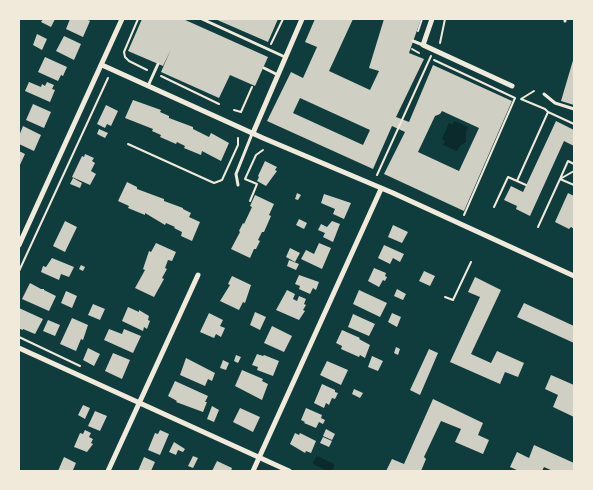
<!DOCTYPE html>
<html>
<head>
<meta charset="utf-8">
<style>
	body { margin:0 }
	#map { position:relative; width:593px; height:490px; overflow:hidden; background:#0f3d3e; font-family:Karla,sans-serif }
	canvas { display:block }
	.frame { position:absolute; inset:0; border:20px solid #f1e9da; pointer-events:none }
</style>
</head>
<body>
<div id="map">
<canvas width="593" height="490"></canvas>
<div class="frame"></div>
</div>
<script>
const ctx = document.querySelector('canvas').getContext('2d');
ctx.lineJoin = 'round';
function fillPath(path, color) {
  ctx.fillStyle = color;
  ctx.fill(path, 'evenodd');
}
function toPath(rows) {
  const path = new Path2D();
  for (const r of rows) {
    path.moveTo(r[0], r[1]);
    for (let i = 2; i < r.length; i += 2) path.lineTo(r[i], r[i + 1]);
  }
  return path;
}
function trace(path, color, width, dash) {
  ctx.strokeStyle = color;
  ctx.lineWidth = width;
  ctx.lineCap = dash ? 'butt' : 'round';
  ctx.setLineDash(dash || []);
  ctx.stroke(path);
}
fillPath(toPath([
	[454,121,468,127,466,132,466,142,460,146,457,151,443,145,445,141,442,139,449,123,452,125],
	[317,456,334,464,333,471,328,471,313,464,313,462]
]), '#0a2a2b');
fillPath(toPath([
	[43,19,55,19,51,27,41,22],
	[70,19,86,19,90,21,83,37,66,29],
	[142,19,183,19,268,57,255,86,230,75,219,98,161,72,171,49,163,66,128,51],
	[215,19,278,19,268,42],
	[315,19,353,19,329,71,370,90,379,71,369,68,384,19,421,19,409,53,424,59,396,117,409,122,433,65,512,101,464,211,384,174,405,132,392,126,373,169,267,121,291,72,303,78,317,47,305,42],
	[300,98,370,130,363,145,293,113],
	[442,111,479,128,459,171,418,152,435,116,440,114],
	[37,34,47,39,42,50,33,45],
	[64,36,81,44,74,60,56,51],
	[45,57,67,67,63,76,61,75,58,81,38,72],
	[574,57,574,105,561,101],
	[29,82,41,87,42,84,45,86,47,82,54,85,52,89,55,90,50,102,25,91],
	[133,100,161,110,160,112,169,116,169,118,193,127,193,129,209,137,211,133,229,143,221,161,202,151,201,155,184,148,185,146,177,142,176,144,160,137,161,135,152,131,153,129,125,118],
	[33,104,51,112,44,128,26,120],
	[106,105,118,111,111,126,107,124,105,128,97,124],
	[556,121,574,130,574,146,564,141,530,216,516,209,517,206,504,200,511,186,523,192],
	[23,126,41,135,34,151,19,144,19,136],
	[99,129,108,133,105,138,97,134],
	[19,151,25,154,19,167],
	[85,154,94,158,92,161,95,163,91,171,96,174,90,185,72,177,82,156,84,157],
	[265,161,277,167,275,170,277,171,266,186,257,181,259,177,258,176],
	[73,178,82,183,80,188,70,184],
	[127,182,137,187,137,189,164,199,164,201,183,208,183,209,191,213,189,217,200,222,192,241,181,236,182,232,174,228,175,227,166,223,165,225,145,213,145,215,128,208,129,206,118,201],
	[297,193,301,195,298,200,295,199],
	[568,193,574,196,574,229,571,227,569,229,555,222],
	[324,194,351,203,344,219,333,214,335,209,321,203],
	[255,195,274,204,269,215,271,216,264,232,262,232,258,240,260,241,256,249,254,249,250,258,231,249,240,232,239,231,243,223,244,224,252,207,250,206],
	[299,219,307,223,304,229,296,225],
	[65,221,77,227,65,252,53,246],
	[332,221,340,224,333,242,323,237,325,233,318,230,321,224,327,227],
	[393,225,408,232,402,243,388,237],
	[156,243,176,252,172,261,168,260,165,268,167,269,162,278,164,279,154,297,135,288,145,270,143,269,149,251,151,252],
	[319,243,331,248,322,269,301,259,306,250,314,254],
	[384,245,404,254,400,262,393,258,390,264,378,258],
	[290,248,300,253,295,262,286,257],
	[52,258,74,267,69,277,61,274,59,280,41,272,43,266,46,267],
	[289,260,299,264,296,270,287,266],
	[81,265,85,267,83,271,79,269],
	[374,268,386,273,385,276,387,277,385,281,383,280,379,287,368,281],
	[424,271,435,276,430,286,419,281],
	[299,275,319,282,316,290,313,288,310,294,299,289,300,286,295,284],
	[232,276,251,285,245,303,243,302,239,310,220,301,230,285,228,284],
	[475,277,501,290,471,354,491,363,497,351,524,363,518,377,505,372,500,384,450,362,480,297,468,292],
	[30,283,41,289,44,289,44,290,56,296,49,311,22,299],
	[397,289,406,294,403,300,394,296],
	[287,290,295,294,293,299,297,301,299,296,306,299,304,304,306,305,303,310,305,311,299,320,276,310],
	[359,290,387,303,380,317,353,304],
	[66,291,77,296,72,308,61,303],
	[524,303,574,326,574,343,517,317],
	[93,304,105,309,100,320,88,315],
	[128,307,139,312,139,310,149,316,148,320,150,321,147,329,144,327,143,331,122,321],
	[19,308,43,319,35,334,23,329,23,330,20,329],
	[255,312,266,317,260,330,250,325],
	[209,313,223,320,220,326,225,328,221,337,216,334,214,338,200,332],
	[392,313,401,317,397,327,388,322],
	[353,314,375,324,369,336,348,327],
	[72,318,88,325,83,340,81,339,76,351,60,344],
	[48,320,60,325,55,336,43,331],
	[272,326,292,336,284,352,264,343],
	[109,329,122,334,124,329,141,336,133,353,104,340],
	[342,330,360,338,359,339,370,345,365,358,360,355,359,357,341,349,342,346,336,343],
	[396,347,400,349,398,355,394,353],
	[88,348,100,354,94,366,83,360],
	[429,349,438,353,420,395,410,390],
	[113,353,130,360,122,379,105,371],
	[257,354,263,356,264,355,279,361,273,376,257,370,258,367,252,365],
	[236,355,241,357,238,363,234,361],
	[372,356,383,361,378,371,368,367],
	[186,358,215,373,212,381,208,379,205,386,180,375],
	[223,360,229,363,226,370,220,368],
	[327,361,348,370,341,385,320,375],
	[242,370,263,379,262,381,268,384,262,400,235,386],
	[551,375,574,385,574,417,553,407,558,395,545,389],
	[175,381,208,396,205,402,207,402,203,412,176,402,177,401,168,396],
	[322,384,335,390,335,392,338,393,335,399,332,398,329,405,326,403,324,408,314,403],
	[354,389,363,393,360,398,352,394],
	[433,399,483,423,478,435,489,440,483,454,455,442,461,429,441,421,424,457,426,459,421,471,386,471,392,459,404,464],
	[83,405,90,408,85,419,78,415],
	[212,406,219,410,214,422,207,419],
	[240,408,260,417,253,432,233,422],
	[306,408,322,415,321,418,325,420,323,424,319,422,316,428,304,423,305,422,301,420],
	[95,411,107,416,100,431,88,426],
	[326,429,335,434,332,440,323,436],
	[85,430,91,433,89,437,93,439,91,443,93,444,87,452,74,447,80,433,83,434],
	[160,430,169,434,160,455,148,450,155,433,158,434],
	[295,433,299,435,300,433,316,441,311,453,306,451,305,453,290,444],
	[323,437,332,441,329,447,320,443],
	[174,442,185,449,183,452,178,450,176,455,169,452],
	[534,445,574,463,574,471,553,471,544,467,542,471,519,471,510,467,517,452,529,458],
	[193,456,198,458,193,468,188,466],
	[64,457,76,463,73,470,76,471,58,471],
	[144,457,155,462,151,471,138,471],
	[217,461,232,468,231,471,212,471]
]), '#cfcfc3');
trace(toPath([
	[138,19,124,52,125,57,129,61,147,70],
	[418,31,422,19],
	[440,43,445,19],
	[271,44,283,19],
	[412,49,419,53],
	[434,60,515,98,464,215],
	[161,76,219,104],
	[234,110,241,112,252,87],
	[548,112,574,124],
	[128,144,214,183,222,180,238,145,238,138],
	[377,175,431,56],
	[560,179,568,161,574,164],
	[560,179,574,171],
	[517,181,548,112,545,109,521,99,534,91],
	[250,201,257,184,245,179,256,155,263,150],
	[494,207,508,177,526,185],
	[538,227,560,179,574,185],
	[19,271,108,78],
	[445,297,453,300,471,262],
	[19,337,80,366]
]), '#f1e9da', 2);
trace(toPath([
	[202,19,285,57],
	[565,21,565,19],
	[413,41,423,45],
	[264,68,278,75],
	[148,86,158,64],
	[544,94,555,103,574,109],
	[238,185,236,174,252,134]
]), '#f1e9da', 3);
trace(toPath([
	[432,19,423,45,512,86],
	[102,65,263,138,393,193,574,276],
	[253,133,302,19],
	[19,245,122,19],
	[19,348,289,471],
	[108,471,198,275],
	[253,471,381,189]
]), '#f1e9da', 5);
</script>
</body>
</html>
